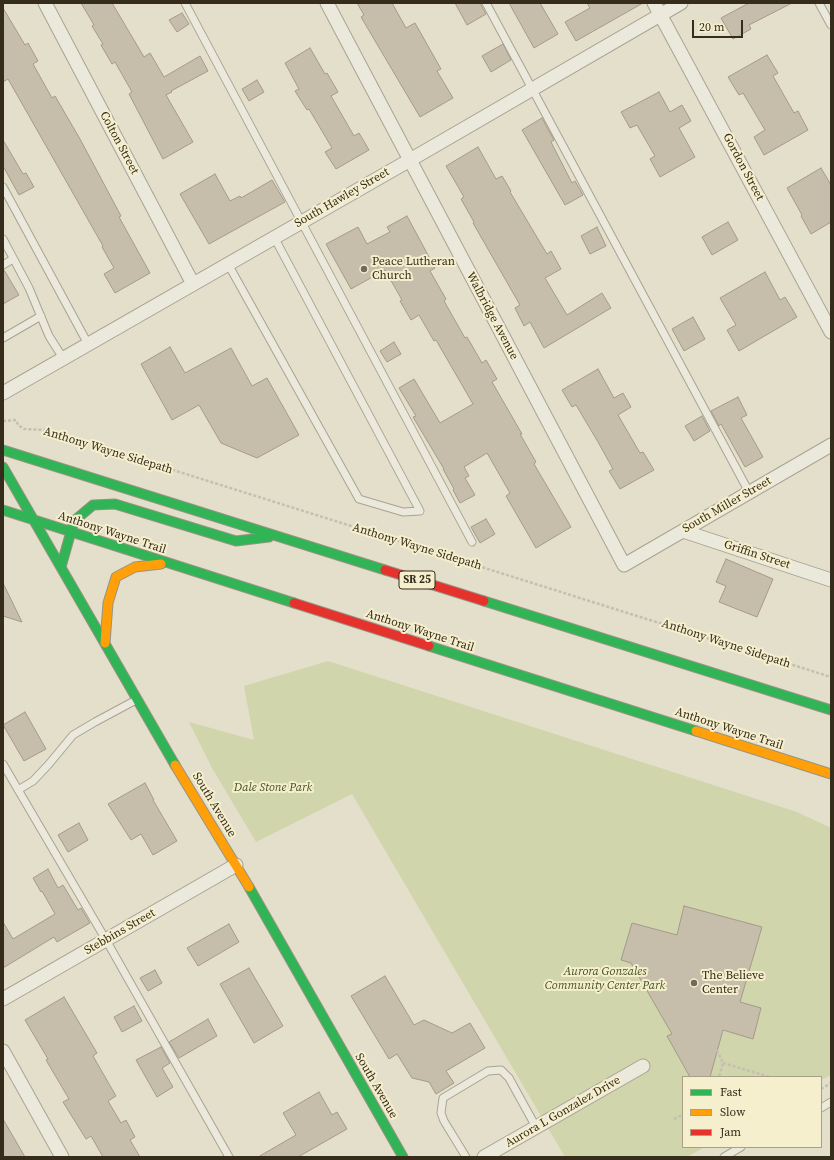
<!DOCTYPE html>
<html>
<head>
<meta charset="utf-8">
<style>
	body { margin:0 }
	#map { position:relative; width:834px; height:1160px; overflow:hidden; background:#e4dfca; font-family:"Source Serif 4",serif }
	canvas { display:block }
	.frame { position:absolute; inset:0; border:4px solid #362c1c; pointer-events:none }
	.legend { position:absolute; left:682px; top:1076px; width:140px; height:72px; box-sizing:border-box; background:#f6efce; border:1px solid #a9a187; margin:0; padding:5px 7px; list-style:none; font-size:12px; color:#362c1c }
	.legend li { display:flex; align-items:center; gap:8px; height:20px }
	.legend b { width:20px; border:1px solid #a9a187 }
	.scale { position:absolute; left:692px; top:20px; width:51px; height:18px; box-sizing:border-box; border:2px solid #362c1c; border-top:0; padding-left:5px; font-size:12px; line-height:14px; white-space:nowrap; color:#362c1c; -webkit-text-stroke:3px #f6efce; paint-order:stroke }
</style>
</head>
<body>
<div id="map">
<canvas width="834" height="1160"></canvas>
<div class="frame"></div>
<ul class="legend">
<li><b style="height:5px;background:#30b455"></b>Fast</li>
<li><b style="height:5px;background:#ff9f0a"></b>Slow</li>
<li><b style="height:5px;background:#e5322d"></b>Jam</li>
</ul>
<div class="scale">20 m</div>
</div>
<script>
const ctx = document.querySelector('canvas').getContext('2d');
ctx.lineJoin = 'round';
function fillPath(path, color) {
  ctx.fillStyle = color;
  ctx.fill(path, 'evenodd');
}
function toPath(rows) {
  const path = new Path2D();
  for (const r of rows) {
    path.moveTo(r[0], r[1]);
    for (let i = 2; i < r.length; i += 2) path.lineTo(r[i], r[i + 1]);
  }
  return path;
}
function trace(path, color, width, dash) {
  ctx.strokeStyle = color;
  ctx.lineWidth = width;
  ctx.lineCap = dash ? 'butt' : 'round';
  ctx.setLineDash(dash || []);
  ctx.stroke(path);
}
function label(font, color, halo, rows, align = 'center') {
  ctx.font = font + ' "Source Serif 4",serif';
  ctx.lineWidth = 4;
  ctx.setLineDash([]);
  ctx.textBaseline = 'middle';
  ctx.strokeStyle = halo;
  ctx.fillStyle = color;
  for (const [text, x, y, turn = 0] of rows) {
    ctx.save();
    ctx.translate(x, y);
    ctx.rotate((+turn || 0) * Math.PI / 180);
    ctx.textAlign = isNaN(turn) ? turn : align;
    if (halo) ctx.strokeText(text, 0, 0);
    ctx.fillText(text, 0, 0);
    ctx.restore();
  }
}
fillPath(toPath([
	[328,661,797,812,831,828,831,1075,821,1080,821,1077,683,1077,683,1147,705,1147,687,1157,565,1157,352,794,256,842,212,768,189,722,254,740,244,686]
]), '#d0d5ac');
const building = toPath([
	[81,3,112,3,144,57,150,53,164,77,200,56,208,71,171,91,172,92,166,95,193,142,163,159,129,94,132,92,115,62,112,64,101,45,103,44,92,26,94,25,81,3],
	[357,3,392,3,406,28,415,23,441,69,437,71,453,98,420,117,361,17,364,15,357,3],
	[455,3,480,3,486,14,467,25,455,3],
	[509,3,540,3,558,34,534,48,509,3],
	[587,3,643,3,576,41,565,22,590,8,587,3],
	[749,3,792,3,749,25,751,29,733,39,721,18,749,3],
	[3,8,25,45,28,43,38,61,33,64,52,98,55,96,80,139,121,216,119,217,150,273,115,293,104,274,114,268,102,247,103,246,8,79,3,82,3,8],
	[182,13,189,24,177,32,169,20,182,13],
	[503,44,511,60,491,72,482,56,503,44],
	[310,48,325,74,327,73,338,92,331,96,354,136,359,133,369,150,336,169,325,152,332,148,309,109,307,110,295,91,299,89,285,63,310,48],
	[767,55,778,73,773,76,794,113,798,111,808,130,764,155,754,137,765,130,743,93,739,95,728,77,767,55],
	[257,80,264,92,249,101,242,89,257,80],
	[659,92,670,112,682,105,691,121,679,128,695,157,660,177,650,159,655,156,637,125,630,128,621,112,659,92],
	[542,118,554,140,551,142,572,183,575,181,583,195,565,205,522,130,542,118],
	[3,140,23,174,26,173,34,187,19,195,3,166,3,140],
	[478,147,496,179,502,176,511,191,510,192,547,254,551,251,561,269,545,278,567,315,602,293,611,308,544,348,530,322,524,326,515,308,520,305,473,223,474,222,461,199,464,197,446,166,478,147],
	[821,168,831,185,831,222,811,234,801,216,802,215,787,188,821,168],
	[215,174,230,201,240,196,241,198,272,180,285,202,209,244,180,194,215,174],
	[407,216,435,268,430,271,446,299,444,301,465,338,467,337,482,363,486,360,497,379,492,382,522,434,520,434,536,462,534,464,571,527,536,548,506,496,510,493,487,453,464,467,469,476,465,478,475,495,460,503,453,490,454,489,443,469,444,469,413,417,416,416,399,388,414,379,440,423,473,404,436,340,434,341,419,315,411,320,400,301,402,300,385,270,351,289,326,244,358,227,367,244,390,232,387,227,407,216],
	[728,222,738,240,712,255,702,237,728,222],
	[597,227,606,246,590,254,581,236,597,227],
	[3,270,4,270,19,295,3,304,3,270],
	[765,272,780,300,785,297,797,317,739,351,727,330,736,325,720,298,765,272],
	[693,317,705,339,684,351,672,329,693,317],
	[394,342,401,354,387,362,380,351,394,342],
	[170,347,185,373,231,348,252,386,267,378,299,435,257,458,221,443,199,405,172,420,141,364,170,347],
	[598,369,614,398,623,393,631,407,618,415,640,453,643,452,654,470,620,489,609,471,613,469,598,442,576,405,572,407,562,390,598,369],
	[738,397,747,415,741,418,763,457,745,467,721,424,719,426,711,411,738,397],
	[702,416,710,431,694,441,685,426,702,416],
	[486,519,495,534,480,543,471,527,486,519],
	[726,559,773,579,757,617,719,602,726,586,716,582,726,559],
	[3,583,22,622,3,616,3,583],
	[25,712,46,749,24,761,3,725,25,712],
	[145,783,154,800,153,800,177,841,153,855,141,834,131,840,108,804,145,783],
	[79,823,88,840,68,852,58,835,79,823],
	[48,869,58,888,63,885,78,910,81,908,90,923,57,942,54,937,3,968,3,922,13,939,55,914,42,891,41,892,33,878,48,869],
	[684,906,762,927,740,1002,761,1008,753,1039,723,1030,710,1077,690,1077,667,1036,672,1034,631,963,621,960,632,923,677,935,684,906],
	[229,924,239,942,198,966,187,948,229,924],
	[249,968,283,1026,254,1043,220,984,249,968],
	[155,970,162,983,148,991,140,978,155,970],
	[385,976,414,1025,424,1020,452,1033,470,1023,485,1048,446,1071,454,1083,436,1094,429,1082,412,1078,397,1054,389,1059,351,996,385,976],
	[64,997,97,1053,93,1056,116,1096,108,1101,121,1123,126,1120,135,1137,130,1140,140,1157,103,1157,91,1136,86,1139,63,1102,69,1099,46,1060,48,1059,25,1020,64,997],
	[134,1006,142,1021,122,1032,114,1017,134,1006],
	[208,1019,217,1036,179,1058,169,1042,208,1019],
	[161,1047,170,1063,162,1068,173,1087,157,1097,136,1060,161,1047],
	[319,1092,332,1115,337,1112,347,1129,298,1157,258,1157,296,1135,283,1113,319,1092],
	[3,1119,25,1157,3,1157,3,1119]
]);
fillPath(building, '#c7bdab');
trace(building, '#a49a89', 1);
const lane = toPath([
	[185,3,472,542],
	[486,3,749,492],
	[819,3,831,25],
	[3,187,88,344],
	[3,239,29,288,49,336,63,358],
	[228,264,359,499,403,512,420,511,274,237],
	[3,265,13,259],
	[3,338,41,316],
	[3,764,106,940,229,1157],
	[18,790,33,781,49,764,73,735,95,722,136,700],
	[821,1108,831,1102],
	[466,1157,444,1121,441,1113,443,1098,488,1071,501,1070,509,1078,536,1127],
	[724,1157,741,1147]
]);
const street = toPath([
	[45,3,193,284],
	[327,3,624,565,831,445],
	[654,3,831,332],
	[3,393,410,160,681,3],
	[683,531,831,580],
	[3,999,236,865],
	[3,1051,62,1157],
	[484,1157,643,1066]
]);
const fast = toPath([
	[3,450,385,570],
	[3,467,175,765],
	[3,510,294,603],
	[61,567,74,521,93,505,115,504,236,541,269,537],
	[484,601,831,710],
	[429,646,696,731],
	[249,887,403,1157]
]);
const slow = toPath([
	[105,643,108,603,116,577,135,567,161,564],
	[696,731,831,774],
	[175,765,249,887]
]);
const jam = toPath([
	[385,570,484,601],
	[294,603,429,646]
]);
trace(lane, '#a8a394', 9);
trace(street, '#a8a394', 15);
trace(fast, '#989383', 11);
trace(slow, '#989383', 11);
trace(jam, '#989383', 11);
trace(toPath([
	[3,421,16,420,18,425,24,429,46,430,831,677],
	[717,1050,723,1063,719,1077],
	[723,1063,770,1077],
	[821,1089,831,1083],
	[674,1119,683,1115]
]), '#c3c0b3', 2.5, [3, 2]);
trace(lane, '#ebe8dc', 7);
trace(street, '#ebe8dc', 13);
trace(fast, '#30b455', 9);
trace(slow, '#ff9f0a', 9);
trace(jam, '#e5322d', 9);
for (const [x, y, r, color] of [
	[364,269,4,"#736b59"],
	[694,983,4,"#736b59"]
]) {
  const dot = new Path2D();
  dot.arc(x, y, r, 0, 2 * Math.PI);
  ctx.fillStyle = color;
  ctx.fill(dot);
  trace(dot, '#f6efce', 1.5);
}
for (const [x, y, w] of [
	[417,580,36]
]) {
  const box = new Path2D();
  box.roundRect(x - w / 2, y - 9, w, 18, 3);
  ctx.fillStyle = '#f6efce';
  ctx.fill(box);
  trace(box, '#362c1c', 1);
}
label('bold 11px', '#362c1c', null, [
	["SR 25",417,580]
]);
label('12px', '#362c1c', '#f6efce', [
	["Colton Street",119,143,62],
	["Gordon Street",743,167,62],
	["South Hawley Street",342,198,-30],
	["Walbridge Avenue",492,316,62],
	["Anthony Wayne Sidepath",108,451,17],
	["South Miller Street",727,505,-30],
	["Anthony Wayne Trail",112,533,18],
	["Anthony Wayne Sidepath",417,547,17],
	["Griffin Street",757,555,18],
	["Anthony Wayne Trail",420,631,18],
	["Anthony Wayne Sidepath",726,644,18],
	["Anthony Wayne Trail",729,729,18],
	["South Avenue",214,805,59],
	["Stebbins Street",120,932,-30],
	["South Avenue",376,1086,60],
	["Aurora L Gonzalez Drive",563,1112,-30]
]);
label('12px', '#362c1c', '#f6efce', [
	["Peace Lutheran",372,262],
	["Church",372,276],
	["The Believe",702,976],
	["Center",702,990]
], 'left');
label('italic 12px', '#415322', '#f6efce', [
	["Dale Stone Park",273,788],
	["Aurora Gonzales",605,972],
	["Community Center Park",605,986]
]);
</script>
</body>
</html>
